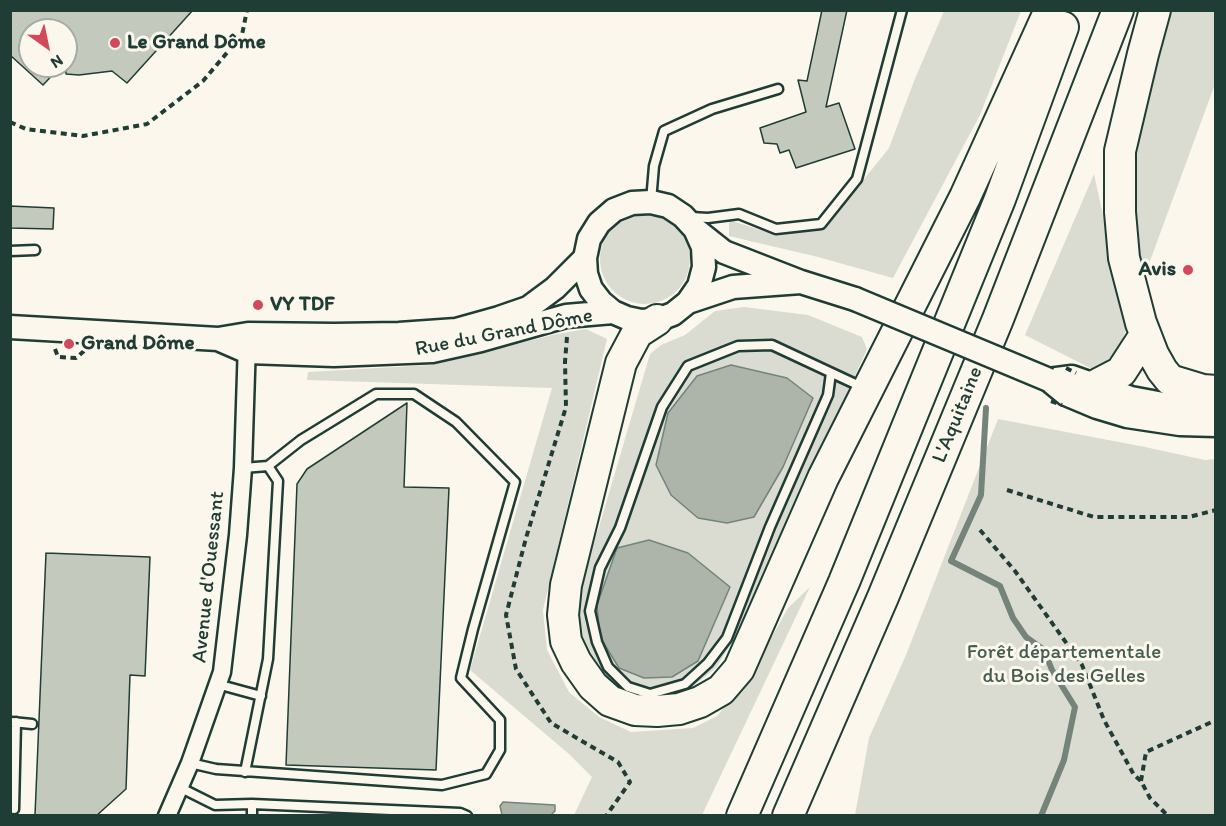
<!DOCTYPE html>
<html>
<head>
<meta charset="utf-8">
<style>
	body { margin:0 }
	#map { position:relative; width:1226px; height:826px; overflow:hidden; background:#fbf7ec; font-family:Itim,sans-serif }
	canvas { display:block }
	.frame { position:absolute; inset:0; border:12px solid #1f3d34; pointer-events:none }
	.north { position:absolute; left:18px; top:18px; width:60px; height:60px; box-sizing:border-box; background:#fbf7ec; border:2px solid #a3ada2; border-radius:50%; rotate:147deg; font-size:16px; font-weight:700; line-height:24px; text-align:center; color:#1f3d34 }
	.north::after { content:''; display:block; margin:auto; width:21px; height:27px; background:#d1495b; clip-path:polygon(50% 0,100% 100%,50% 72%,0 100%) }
</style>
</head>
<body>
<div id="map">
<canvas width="1226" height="826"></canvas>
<div class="frame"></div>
<div class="north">N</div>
</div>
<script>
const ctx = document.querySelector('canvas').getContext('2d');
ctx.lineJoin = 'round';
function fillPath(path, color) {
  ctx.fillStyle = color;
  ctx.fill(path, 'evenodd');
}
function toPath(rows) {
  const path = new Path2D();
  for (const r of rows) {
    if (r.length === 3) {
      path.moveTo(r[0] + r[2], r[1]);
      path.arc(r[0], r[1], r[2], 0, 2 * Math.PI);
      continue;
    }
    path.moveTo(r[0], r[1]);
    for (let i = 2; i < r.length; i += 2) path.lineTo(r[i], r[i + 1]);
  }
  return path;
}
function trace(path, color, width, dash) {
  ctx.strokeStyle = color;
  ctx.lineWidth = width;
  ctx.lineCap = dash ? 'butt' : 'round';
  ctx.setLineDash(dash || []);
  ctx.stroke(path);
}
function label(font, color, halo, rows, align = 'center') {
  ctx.font = font + ' Itim,sans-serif';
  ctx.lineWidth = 6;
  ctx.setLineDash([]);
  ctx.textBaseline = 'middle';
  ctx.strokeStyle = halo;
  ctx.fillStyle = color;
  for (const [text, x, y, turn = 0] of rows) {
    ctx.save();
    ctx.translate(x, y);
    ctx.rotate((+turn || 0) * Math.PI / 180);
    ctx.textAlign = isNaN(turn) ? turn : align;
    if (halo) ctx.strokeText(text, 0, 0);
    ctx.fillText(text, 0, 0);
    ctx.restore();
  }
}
fillPath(toPath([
	[944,11,1021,11,980,115,893,278,818,257,729,236,729,220,770,233,824,229,889,148,914,81],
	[1168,11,1215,11,1215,84,1146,272,1136,255,1131,172,1154,54],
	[1094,174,1120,293,1126,330,1117,351,1096,371,1025,335],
	[645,259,45],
	[744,307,808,315,862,337,867,349,746,620,716,668,682,695,648,701,616,693,575,636,576,594,599,527,650,354,661,345,685,335,715,311],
	[586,329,607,339,543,610,547,650,569,692,599,717,631,732,693,728,717,716,747,681,788,608,810,587,702,815,574,815,592,777,569,754,470,670,552,388,307,380,308,372,431,365,557,334],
	[998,419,1145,447,1205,460,1215,459,1215,815,855,815,869,738,906,655]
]), '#dbdcd1');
const water = toPath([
	[731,365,787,378,813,398,783,467,754,517,727,523,698,518,671,495,656,465,668,413,697,376,731,365],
	[649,540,688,553,730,587,698,661,672,677,644,678,619,668,600,637,597,605,617,548,649,540],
	[503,802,555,805,555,811,551,815,502,815,500,806,503,802]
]);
fillPath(water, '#adb4aa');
trace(water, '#74847b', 1.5);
trace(toPath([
	[986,408,981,495,951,561,1000,586,1013,618,1026,637,1044,650,1052,670,1075,707,1064,760,1041,816]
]), '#74847b', 6);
const building = toPath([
	[10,10,193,10,127,83,112,71,79,75,66,74,66,30,30,30,30,66,61,66,43,85,10,55,10,10],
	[822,10,847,10,826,107,839,103,855,149,796,168,789,150,780,153,777,144,764,143,760,128,806,112,798,80,807,81,822,10],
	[10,206,54,208,53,229,10,228,10,206],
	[407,403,404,487,449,488,436,770,286,765,297,484,307,469,407,403],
	[46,553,150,557,145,676,130,675,126,789,96,816,35,815,46,553]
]);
fillPath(building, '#c4c9be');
trace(building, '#1f3d34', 1.5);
const lane = toPath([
	[651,201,654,166,664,131,712,109,778,89],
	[691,217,708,218,739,214,776,229,821,224,857,179,902,10],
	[10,251,35,250],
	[831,373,828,395,770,527,727,638,708,663,685,684,650,694,628,687,608,667,597,642,590,611,600,568,620,528,662,407,688,366,738,346,772,345,864,388],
	[217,684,261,696],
	[12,722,32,724],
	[190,763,216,769,442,785,486,774,500,750,500,720,461,678,473,629,515,482,456,422,414,394,376,394,301,440,268,466,243,468],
	[245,772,268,659,278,481,268,466],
	[179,787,215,805,252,804,460,813,467,816],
	[14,809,16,722],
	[252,816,252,804]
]);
const street = toPath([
	[167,816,190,763,222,672,238,535,243,468,247,342]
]);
const secondary = toPath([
	[695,229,703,247,704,267,699,286,688,302,673,314,657,320,641,321,627,318,613,312,601,302,591,289,586,274,585,258,589,239,599,223,614,210,632,203,651,202,668,206,683,216,695,229,724,252,801,282],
	[688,302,733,287,801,282,855,299],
	[10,327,218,339,248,334,334,335,399,334,456,330,499,318,528,308,555,288,585,258],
	[218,339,248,352,334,355,432,351,481,340,566,316,613,312],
	[1049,380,1066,394,1097,407,1127,416,1180,424,1216,425],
	[1049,380,1072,377,1131,398,1179,407,1216,410]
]);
const highway = toPath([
	[1155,10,1143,54,1120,151,1120,212,1124,258,1141,323,1153,354,1162,370,1170,380,1203,390,1216,391],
	[657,320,637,333,621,363,566,585,563,615,566,641,576,662,593,686,610,701,635,710,657,711,679,709,700,702,721,690,739,669,823,478,965,197,1050,10],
	[1096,385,1121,372,1145,335],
	[742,816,844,582,1000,199,1063,27],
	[788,816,883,597,998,319,1118,10]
]);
trace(lane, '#1f3d34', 13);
trace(street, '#1f3d34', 21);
trace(secondary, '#1f3d34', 27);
trace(highway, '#1f3d34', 34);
trace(toPath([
	[10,122,26,129,83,136,147,124,203,81,242,35,247,10],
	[567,337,565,362,566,407,526,538,506,615,516,669,551,723,618,762,630,782,606,816],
	[55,349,58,357,76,358,84,351],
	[1007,490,1094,517,1189,517,1216,510],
	[980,530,1015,571,1082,665,1104,720,1134,775,1141,781,1150,798,1168,816],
	[1141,781,1146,752,1216,720]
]), '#1f3d34', 4, [6, 4.5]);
trace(lane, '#fbf7ec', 8);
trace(street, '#fbf7ec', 16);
trace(secondary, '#fbf7ec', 22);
trace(highway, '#fbf7ec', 30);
const secondaryBridge = toPath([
	[855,299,1049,380]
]);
trace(secondaryBridge, '#1f3d34', 27, []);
trace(toPath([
	[1066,368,1076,373],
	[1051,401,1062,405]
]), '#1f3d34', 4, [6, 4.5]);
trace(secondaryBridge, '#fbf7ec', 22);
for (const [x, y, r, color] of [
	[115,43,6,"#d1495b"],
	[1188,270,6,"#d1495b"],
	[258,305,6,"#d1495b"],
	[69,344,6,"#d1495b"]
]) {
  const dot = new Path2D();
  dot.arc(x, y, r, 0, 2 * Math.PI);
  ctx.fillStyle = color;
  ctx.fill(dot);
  trace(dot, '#fbf7ec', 2);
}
label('bold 21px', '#1f3d34', '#fbf7ec', [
	["Le Grand Dôme",127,43],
	["Avis",1176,270,"right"],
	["VY TDF",270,305],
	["Grand Dôme",81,344]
], 'left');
label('21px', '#1f3d34', '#fbf7ec', [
	["Rue du Grand Dôme",504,333,-11],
	["L'Aquitaine",958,415,-68],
	["Avenue d'Ouessant",209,577,-84]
]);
label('21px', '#455d53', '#fbf7ec', [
	["Forêt départementale",1064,653],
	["du Bois des Gelles",1064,677]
]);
</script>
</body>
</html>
